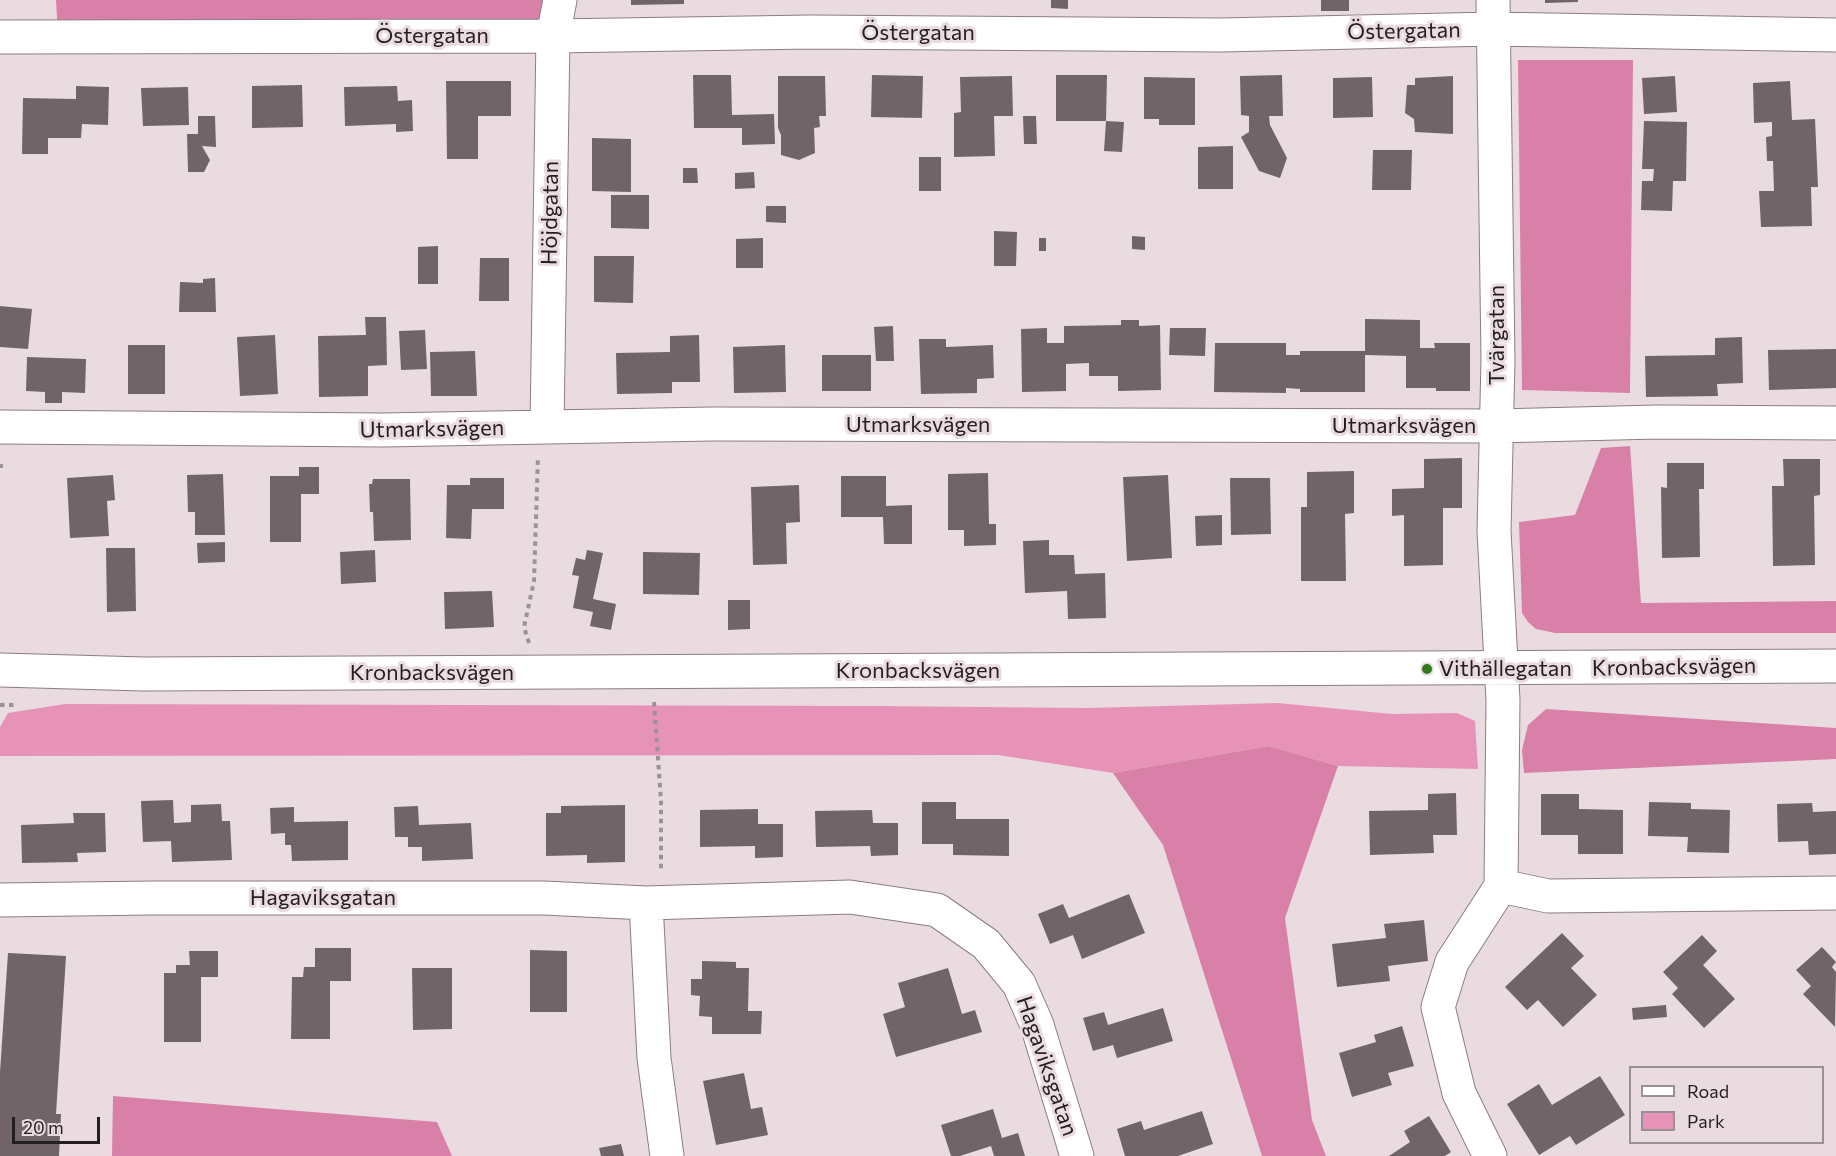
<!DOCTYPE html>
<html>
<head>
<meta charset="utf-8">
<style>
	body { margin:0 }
	#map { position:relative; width:1836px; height:1156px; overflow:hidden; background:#eadbe1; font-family:Commissioner,sans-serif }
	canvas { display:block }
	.legend { position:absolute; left:1629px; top:1066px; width:195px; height:78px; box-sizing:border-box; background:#eadbe1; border:2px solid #9a8f94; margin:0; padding:8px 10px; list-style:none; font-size:18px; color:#231e20 }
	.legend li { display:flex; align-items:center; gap:12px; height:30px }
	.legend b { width:30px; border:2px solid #9a8f94 }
	.scale { position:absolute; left:12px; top:1117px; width:88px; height:27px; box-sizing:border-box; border:3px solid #231e20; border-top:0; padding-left:8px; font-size:18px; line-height:21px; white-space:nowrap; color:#231e20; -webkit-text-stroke:4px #eadbe1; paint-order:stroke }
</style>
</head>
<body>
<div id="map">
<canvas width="1836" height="1156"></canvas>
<ul class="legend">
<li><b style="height:8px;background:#fff"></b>Road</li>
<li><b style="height:16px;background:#e793b8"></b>Park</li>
</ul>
<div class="scale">20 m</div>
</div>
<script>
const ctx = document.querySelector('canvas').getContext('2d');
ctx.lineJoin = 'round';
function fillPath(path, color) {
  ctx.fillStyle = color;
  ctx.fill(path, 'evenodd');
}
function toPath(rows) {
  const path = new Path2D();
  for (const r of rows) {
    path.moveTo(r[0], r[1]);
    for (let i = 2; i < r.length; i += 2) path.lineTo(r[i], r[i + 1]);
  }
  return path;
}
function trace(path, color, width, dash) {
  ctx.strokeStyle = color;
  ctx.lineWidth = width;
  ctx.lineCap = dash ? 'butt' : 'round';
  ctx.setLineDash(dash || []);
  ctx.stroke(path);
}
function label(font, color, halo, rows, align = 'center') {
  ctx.font = font + ' Commissioner,sans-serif';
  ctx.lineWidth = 6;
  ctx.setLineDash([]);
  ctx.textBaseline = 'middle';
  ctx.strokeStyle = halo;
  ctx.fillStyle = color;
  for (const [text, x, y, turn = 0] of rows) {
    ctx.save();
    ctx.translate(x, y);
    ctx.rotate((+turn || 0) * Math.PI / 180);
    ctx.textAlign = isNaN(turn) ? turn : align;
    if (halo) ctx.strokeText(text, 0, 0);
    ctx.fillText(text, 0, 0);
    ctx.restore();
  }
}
fillPath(toPath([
	[1278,703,1392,714,1457,713,1475,721,1478,769,1338,766,1269,746,1113,773,998,755,0,756,0,727,8,713,65,704,877,706,1088,708]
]), '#e793b8');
fillPath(toPath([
	[56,0,561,0,553,33,58,35],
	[1518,60,1633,60,1630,393,1522,390],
	[1630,446,1641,603,1836,601,1836,633,1555,633,1536,629,1528,622,1522,613,1519,522,1575,515,1601,448],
	[1546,709,1836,728,1836,759,1524,773,1522,750,1528,725],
	[1269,746,1338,766,1285,918,1312,1120,1326,1156,1262,1156,1163,845,1113,773],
	[113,1096,437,1122,452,1156,112,1156]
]), '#d880a8');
fillPath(toPath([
	[631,0,684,0,684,4,631,5],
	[1051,0,1068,0,1068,9,1051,8],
	[1321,0,1349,0,1349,11,1321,11],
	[1545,0,1578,0,1578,2,1545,3],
	[693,75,731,75,732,115,774,114,775,144,742,145,742,128,694,128],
	[872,75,923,76,922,118,871,117],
	[1056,75,1107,75,1106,121,1056,121],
	[1282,75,1283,116,1269,116,1270,125,1287,158,1280,178,1259,171,1241,137,1249,132,1249,116,1241,115,1240,76],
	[778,76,825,76,826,116,819,116,820,127,814,128,815,153,799,160,781,155,781,135,778,128],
	[1012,76,1013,116,994,116,995,156,954,157,954,113,961,112,960,77],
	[1453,76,1453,134,1415,132,1414,119,1405,113,1407,85,1415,85,1415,78],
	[1675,76,1677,112,1644,114,1642,78],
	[1144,77,1195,78,1195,125,1159,125,1159,119,1144,119],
	[1372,77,1373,117,1333,118,1333,78],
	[446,81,511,81,511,116,478,116,478,159,447,159],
	[1790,81,1792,120,1815,119,1818,187,1811,187,1812,226,1761,227,1759,191,1774,191,1773,161,1767,161,1766,137,1772,136,1772,122,1754,123,1753,83],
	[302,85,303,127,252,128,252,86],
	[76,86,109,87,108,125,82,124,81,138,48,138,48,154,22,154,23,98,76,99],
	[397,86,398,101,412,100,413,131,396,132,396,124,345,126,344,87],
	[188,87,189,125,143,126,141,88],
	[198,116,215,116,216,147,202,146,210,160,204,172,188,172,187,134,198,134],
	[1023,116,1036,116,1037,144,1024,144],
	[1106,121,1124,122,1122,152,1104,151],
	[1644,121,1687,122,1686,181,1673,181,1672,211,1641,210,1642,181,1653,181,1654,169,1642,169],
	[592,138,631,139,631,192,592,191],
	[1233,146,1233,189,1198,189,1198,147],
	[1373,150,1412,150,1411,190,1372,190],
	[919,157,941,157,941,191,919,191],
	[683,168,697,168,698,183,683,183],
	[754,172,755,188,735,189,735,173],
	[611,195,649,195,649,229,611,228],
	[766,206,786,206,786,223,766,222],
	[994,231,1017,232,1016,266,994,266],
	[1132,236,1145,237,1145,250,1132,249],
	[763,238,763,268,736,268,736,239],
	[1039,238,1046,238,1046,251,1039,251],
	[438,246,438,284,418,284,418,247],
	[594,256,634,256,633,303,594,302],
	[480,258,509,258,509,301,479,301],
	[215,278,216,312,179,312,180,282,203,283,203,279],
	[0,306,32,309,28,349,0,347],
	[365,317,386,317,387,365,368,366,368,396,319,397,318,336,366,335],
	[1365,319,1420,320,1420,348,1435,348,1434,343,1470,343,1470,391,1436,391,1436,388,1406,388,1406,356,1365,355,1365,392,1300,392,1300,389,1286,388,1286,393,1214,392,1215,343,1286,343,1286,355,1300,355,1300,351,1365,351],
	[1121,320,1139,320,1139,326,1160,325,1161,390,1118,391,1118,376,1089,376,1089,363,1066,364,1066,391,1022,392,1021,329,1047,328,1047,343,1064,343,1064,326,1121,325],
	[893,326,894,361,876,361,874,327],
	[1170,328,1206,328,1205,356,1169,355],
	[425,330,427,369,401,370,399,331],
	[275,335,278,394,240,396,237,337],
	[699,335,700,382,672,382,672,393,617,394,616,353,670,352,670,336],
	[1742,337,1743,383,1717,384,1718,396,1646,397,1645,356,1715,355,1715,338],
	[919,339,946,339,946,347,993,345,994,378,977,379,977,393,921,394],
	[128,345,165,345,165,394,128,394],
	[785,345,786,392,734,393,733,347],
	[1836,349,1836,388,1769,390,1768,350],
	[475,351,477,396,431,396,430,352],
	[822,355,871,355,871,391,822,391],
	[27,357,86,359,85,393,62,392,62,403,45,403,45,392,26,391],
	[1462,458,1462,508,1443,508,1443,565,1404,566,1404,515,1392,516,1392,489,1424,488,1424,459],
	[1783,459,1820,459,1820,495,1814,496,1815,565,1773,566,1772,486,1784,486],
	[1667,463,1704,463,1704,489,1699,489,1700,557,1662,558,1661,487,1667,488],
	[299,467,319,467,319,494,301,494,301,542,270,542,270,476,299,476],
	[1354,471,1354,513,1345,514,1346,581,1301,581,1301,507,1307,507,1307,472],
	[988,473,989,524,996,524,996,545,964,546,964,530,948,530,948,474],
	[223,474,225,535,195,535,195,512,188,512,187,475],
	[113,475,115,500,107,501,109,536,70,538,67,478],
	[1168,475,1172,558,1127,561,1123,477],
	[841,476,886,476,886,506,912,505,912,544,884,544,883,517,841,517],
	[470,478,504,478,504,509,472,509,471,539,446,538,447,485,470,485],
	[1230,478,1270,478,1271,534,1231,535],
	[373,479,410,479,411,540,374,541,373,512,370,512,369,484,372,484],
	[799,485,800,522,786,523,787,564,753,565,751,487],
	[1222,515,1222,545,1196,546,1195,516],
	[1049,540,1049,555,1074,555,1075,574,1105,573,1106,618,1068,619,1067,591,1025,593,1023,541],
	[225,542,225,562,198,563,197,543],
	[106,548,135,548,136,611,107,612],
	[375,550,376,582,341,584,340,552],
	[587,550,603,553,593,599,616,604,611,630,590,626,593,612,573,608,579,576,572,575,576,558,585,560],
	[643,552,700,553,699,595,643,594],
	[492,591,494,627,445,629,444,592],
	[728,600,750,600,750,629,728,630],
	[1456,793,1457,835,1433,835,1434,853,1370,855,1369,811,1428,810,1428,794],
	[1541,794,1579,794,1579,809,1623,810,1623,854,1578,854,1578,835,1541,835],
	[173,800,174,823,191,822,191,805,221,804,222,821,230,821,232,860,172,862,171,841,143,842,141,801],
	[922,802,956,802,956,819,1009,819,1009,856,953,855,953,844,922,844],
	[1649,802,1691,803,1691,809,1730,810,1729,853,1687,852,1688,837,1648,836],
	[1812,803,1813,812,1836,811,1836,854,1809,855,1808,841,1778,842,1777,804],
	[625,805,625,862,587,863,587,855,546,856,546,813,561,813,561,806],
	[418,806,419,825,471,823,473,859,422,861,422,847,408,847,408,837,395,837,394,807],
	[294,807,294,822,348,821,348,860,292,861,291,845,285,845,285,833,271,834,270,808],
	[758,809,758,824,783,824,783,857,755,858,755,846,700,847,700,810],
	[872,810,873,823,898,823,898,855,871,856,870,846,816,847,815,811],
	[73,813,105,813,106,852,77,853,78,862,22,863,21,825,74,823],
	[1129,894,1145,933,1082,959,1073,935,1050,944,1038,914,1063,904,1069,918],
	[1424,920,1428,961,1388,966,1390,981,1337,987,1332,944,1386,938,1384,924],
	[1562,933,1584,956,1571,968,1597,995,1563,1027,1538,1000,1527,1010,1505,987],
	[1702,935,1717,951,1703,965,1735,999,1704,1028,1672,994,1678,988,1663,972],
	[1822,947,1836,962,1832,967,1836,972,1835,1027,1803,994,1811,986,1796,970],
	[315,948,351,948,351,981,330,981,330,1039,291,1039,292,977,303,977,304,967,315,967],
	[530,950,567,951,567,1012,530,1012],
	[189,951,218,951,218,977,201,977,201,1042,164,1042,164,973,176,973,176,965,190,965],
	[8,953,66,956,56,1114,61,1114,59,1156,0,1156,0,1072],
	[702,961,736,962,736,968,749,968,748,1011,762,1011,761,1034,712,1034,712,1017,699,1016,700,996,691,995,691,979,702,979],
	[412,968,452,968,452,1029,413,1030],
	[948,968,962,1014,975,1010,982,1032,896,1057,883,1014,905,1007,898,983],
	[1666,1005,1667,1017,1633,1020,1632,1008],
	[1163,1008,1173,1041,1117,1058,1113,1045,1093,1051,1083,1018,1104,1012,1108,1025],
	[1402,1026,1414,1066,1388,1073,1392,1085,1352,1097,1339,1053,1376,1042,1374,1035],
	[744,1073,751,1109,762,1107,768,1135,716,1145,703,1081],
	[1600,1076,1625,1115,1576,1145,1570,1136,1539,1155,1507,1104,1539,1084,1552,1105],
	[993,1109,1002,1138,1018,1133,1025,1156,994,1156,991,1146,960,1156,951,1156,941,1125],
	[1202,1111,1213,1144,1178,1156,1125,1156,1117,1129,1141,1121,1144,1130],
	[1429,1116,1451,1152,1445,1156,1389,1156,1410,1142,1404,1131],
	[621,1144,624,1156,601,1156,599,1148]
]), '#716469');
const minor = toPath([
	[0,37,553,36,811,32,1221,35,1493,29,1836,35],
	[0,427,384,430,712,424,1496,426,1657,422,1836,423],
	[547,427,553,36,560,0],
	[0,670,144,674,1836,666],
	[1501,886,1548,896,1836,893],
	[0,900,152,898,544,898,646,903,850,897,937,910,986,944,1019,984,1037,1025,1077,1156],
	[646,903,654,1058,667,1156],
	[1490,1156,1459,1093,1438,1007,1452,962,1501,886,1503,700,1494,531,1498,360,1493,0]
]);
trace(minor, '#8b7d82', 35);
trace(toPath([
	[0,466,3,466],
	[529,643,524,627,534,581,538,457],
	[654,702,661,801,661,871],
	[0,705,17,705]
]), '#9c9196', 4, [4.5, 4.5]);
trace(minor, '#fff', 33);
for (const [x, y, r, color] of [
	[1427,669,6,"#33781a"]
]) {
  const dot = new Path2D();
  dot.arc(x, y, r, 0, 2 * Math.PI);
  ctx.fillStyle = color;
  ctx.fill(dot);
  trace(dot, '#eadbe1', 2);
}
label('22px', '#231e20', '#eadbe1', [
	["Östergatan",1404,31,-1],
	["Östergatan",918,33],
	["Östergatan",432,36],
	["Höjdgatan",550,213,-89],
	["Tvärgatan",1497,335,-90],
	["Utmarksvägen",918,425],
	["Utmarksvägen",1404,426],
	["Utmarksvägen",432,429,-1],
	["Kronbacksvägen",1674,667,-1],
	["Kronbacksvägen",918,671],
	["Kronbacksvägen",432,673],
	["Hagaviksgatan",323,898],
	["Hagaviksgatan",1047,1066,71]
]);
label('22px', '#231e20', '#eadbe1', [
	["Vithällegatan",1439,669]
], 'left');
</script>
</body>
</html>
